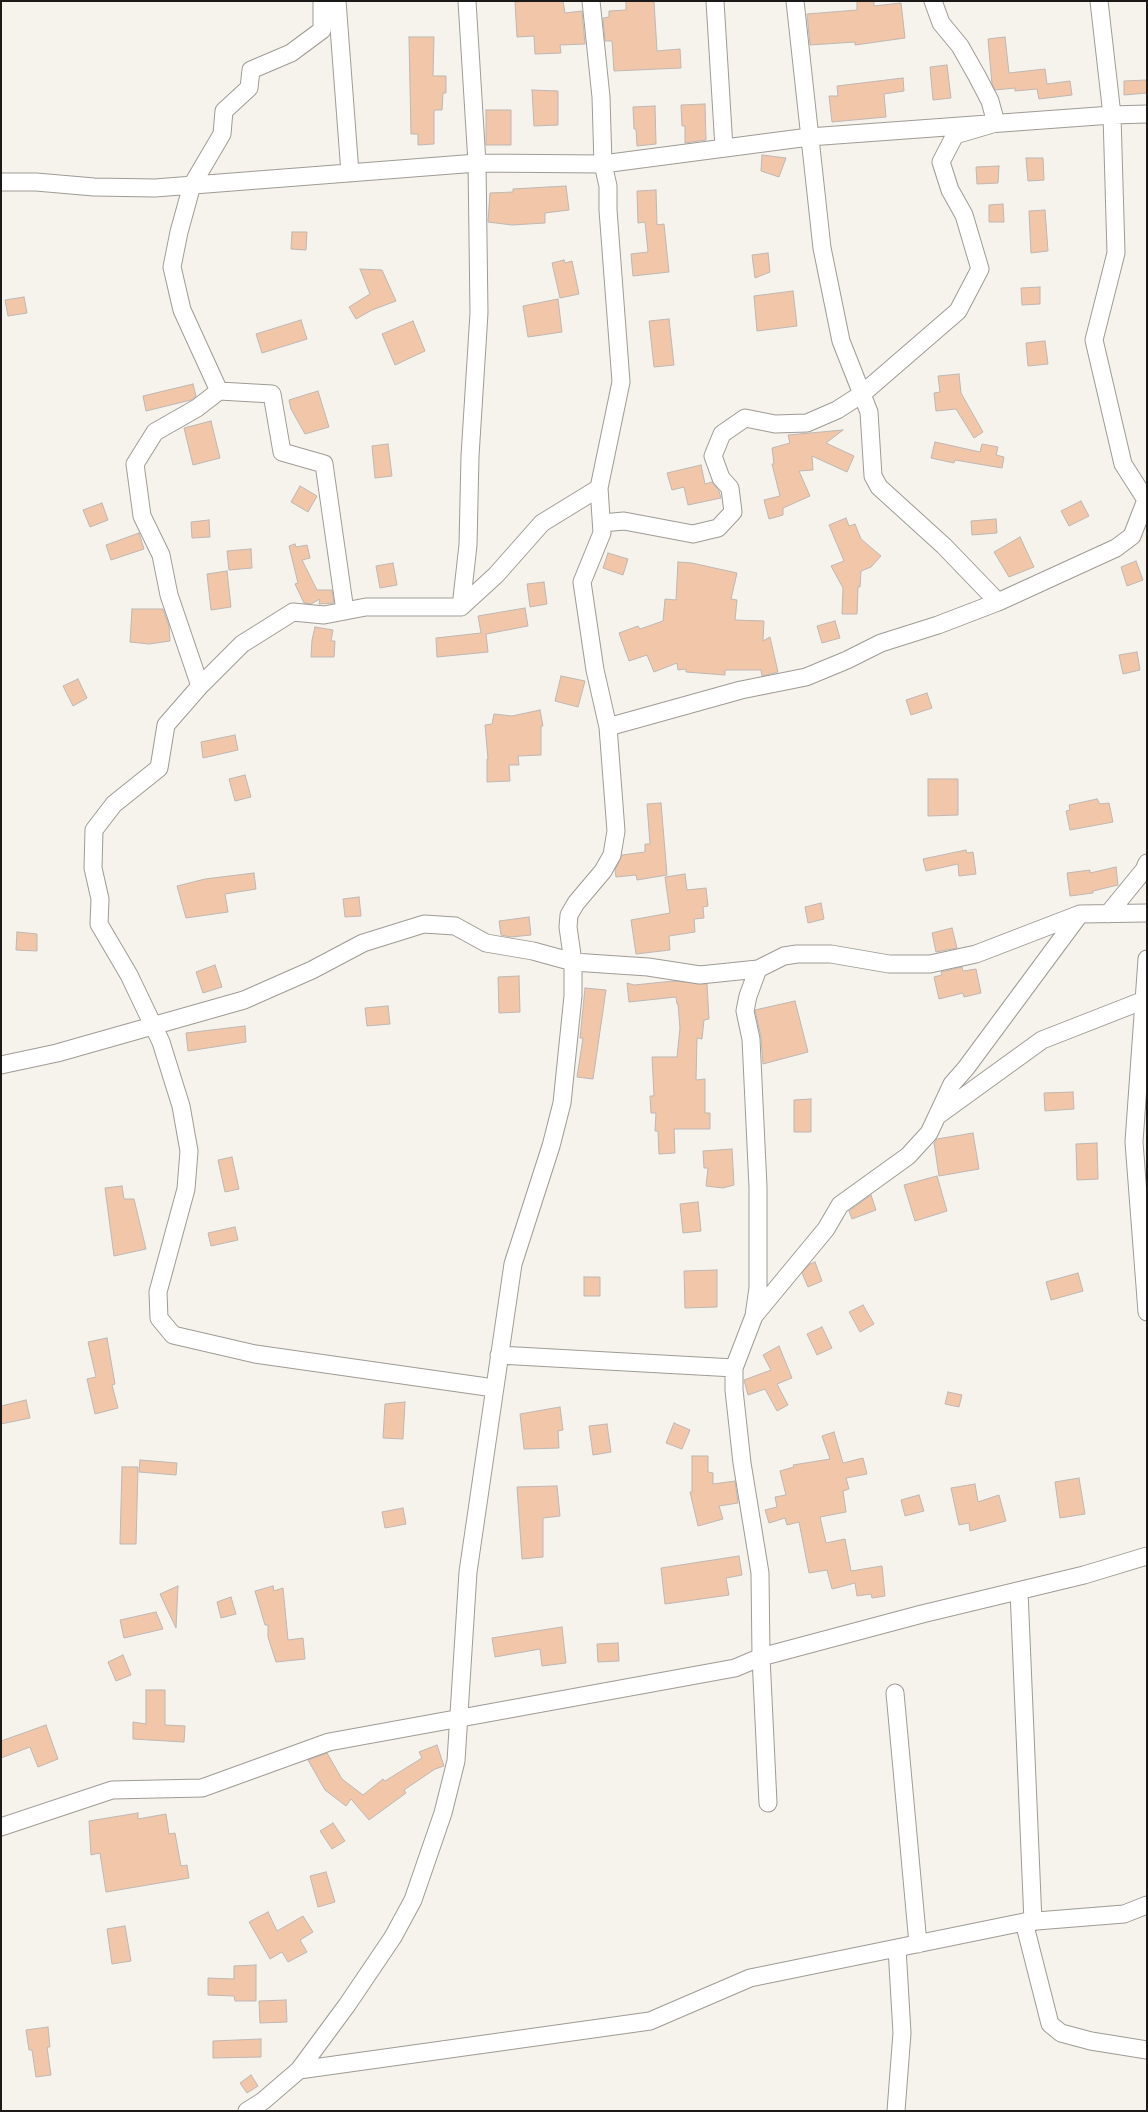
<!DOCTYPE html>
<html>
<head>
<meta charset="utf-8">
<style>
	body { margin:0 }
	#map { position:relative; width:1148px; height:2112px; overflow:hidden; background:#f6f2ec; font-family:Literata,serif }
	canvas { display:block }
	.frame { position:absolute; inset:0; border:2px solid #1b1a18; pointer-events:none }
</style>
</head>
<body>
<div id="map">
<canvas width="1148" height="2112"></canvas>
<div class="frame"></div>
</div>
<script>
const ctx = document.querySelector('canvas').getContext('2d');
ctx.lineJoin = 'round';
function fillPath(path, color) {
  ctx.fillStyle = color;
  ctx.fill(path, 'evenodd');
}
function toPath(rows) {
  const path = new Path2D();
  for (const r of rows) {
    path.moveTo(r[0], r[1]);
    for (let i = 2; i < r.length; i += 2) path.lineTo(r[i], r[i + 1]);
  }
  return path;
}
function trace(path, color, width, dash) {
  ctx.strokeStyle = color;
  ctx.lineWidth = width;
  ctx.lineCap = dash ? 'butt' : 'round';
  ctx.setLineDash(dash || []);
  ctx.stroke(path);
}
const building = toPath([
	[532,1,563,1,565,13,582,11,585,44,560,45,561,53,535,54,534,36,517,37,515,2,532,1],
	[626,1,654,1,657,51,680,49,681,68,614,71,612,41,605,41,603,18,609,17,609,11,626,10,626,1],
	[857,1,874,1,874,6,901,3,905,38,855,45,855,42,810,45,807,14,857,10,857,1],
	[409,37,434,37,433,76,446,76,446,93,443,93,442,110,435,110,434,112,434,144,418,145,418,134,411,134,409,37],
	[1005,37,1009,73,1045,69,1047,84,1070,81,1072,95,1039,99,1037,89,1015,91,1015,88,995,90,992,84,988,39,1005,37],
	[947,65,951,98,933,100,930,67,947,65],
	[903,78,904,91,884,94,886,117,832,122,829,96,838,96,837,86,903,78],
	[1147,80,1147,93,1124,95,1124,81,1147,80],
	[532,90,558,91,558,125,534,126,532,90],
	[705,104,706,140,685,143,685,126,682,126,681,105,705,104],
	[655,106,656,144,637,146,636,129,634,129,633,107,655,106],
	[486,110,511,110,511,145,486,145,486,110],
	[762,155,786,158,779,177,761,171,762,155],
	[1026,158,1043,158,1044,180,1028,181,1026,158],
	[999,166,998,183,977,184,976,167,999,166],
	[566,186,569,210,545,213,545,223,512,225,488,222,490,193,513,192,513,189,566,186],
	[656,190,657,225,664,224,669,272,633,276,631,254,648,252,645,222,638,223,637,191,656,190],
	[1003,204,1004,222,989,222,989,205,1003,204],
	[1045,210,1048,251,1031,253,1029,211,1045,210],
	[292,232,307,232,306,250,291,249,292,232],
	[768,253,770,272,755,278,752,255,768,253],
	[564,260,565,263,572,261,579,294,560,298,552,263,564,260],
	[360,269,382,270,396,301,372,310,356,319,349,307,370,294,360,269],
	[1040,287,1040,304,1022,305,1021,288,1040,287],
	[793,291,797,326,757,331,754,296,793,291],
	[24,297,27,313,8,316,5,300,24,297],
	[558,299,562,332,528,337,523,306,558,299],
	[669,319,674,365,654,367,649,321,669,319],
	[301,320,307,339,262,353,256,334,301,320],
	[413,321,425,351,395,365,382,334,413,321],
	[1045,341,1048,364,1028,366,1026,343,1045,341],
	[959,374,961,393,983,432,974,438,956,409,936,411,934,393,940,392,938,376,959,374],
	[193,384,196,396,191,400,146,411,143,396,193,384],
	[318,391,329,427,305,434,291,409,289,400,318,391],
	[211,421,220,458,193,465,184,428,211,421],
	[843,430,826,443,854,456,847,472,812,456,813,470,799,471,810,496,783,508,783,515,769,519,764,500,780,496,772,464,774,464,772,448,790,443,788,435,843,430],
	[935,442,980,452,982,444,998,447,996,455,1004,457,1002,468,955,460,954,463,931,458,935,442],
	[388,444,392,476,375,478,372,446,388,444],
	[701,465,705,484,712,482,719,491,721,498,688,505,684,487,672,490,667,473,701,465],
	[300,486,317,496,308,512,291,502,300,486],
	[1081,501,1089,516,1069,526,1061,511,1081,501],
	[102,503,108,520,90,527,83,510,102,503],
	[846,518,849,526,855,524,861,539,881,556,871,567,861,571,860,587,858,587,857,614,842,614,843,588,831,566,844,561,829,525,846,518],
	[996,519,997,533,972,535,971,521,996,519],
	[209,520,210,537,192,538,191,522,209,520],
	[139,533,144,549,111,560,106,545,139,533],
	[1020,537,1034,567,1009,577,994,552,1020,537],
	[295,544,296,547,307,545,310,558,302,560,317,590,332,590,334,603,319,604,320,599,311,604,304,603,295,584,298,583,289,546,295,544],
	[251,549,252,568,229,570,227,551,251,549],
	[608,553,628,559,623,575,603,568,608,553],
	[1136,561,1143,580,1127,586,1121,567,1136,561],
	[678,562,692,563,737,573,731,599,737,600,735,620,764,621,763,641,770,637,778,672,762,676,761,670,725,670,725,675,686,672,686,669,678,670,677,663,654,672,647,655,629,661,619,633,638,626,640,629,663,621,665,599,676,600,678,562],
	[393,563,397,585,380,588,376,566,393,563],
	[227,571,231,607,211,610,207,574,227,571],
	[544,582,547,604,530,607,527,584,544,582],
	[525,608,528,626,486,634,488,652,437,657,436,638,481,633,478,616,525,608],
	[132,609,163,609,169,626,170,641,149,644,130,642,132,609],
	[835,621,840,638,822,643,817,626,835,621],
	[315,627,333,630,331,641,335,641,334,657,311,657,312,640,315,627],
	[1137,652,1140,670,1123,674,1119,655,1137,652],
	[561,676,585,681,578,707,555,701,561,676],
	[78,679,87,698,73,706,63,686,78,679],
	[927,693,932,708,911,715,906,700,927,693],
	[540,710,543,726,541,726,541,755,518,756,519,765,509,765,510,781,487,782,487,759,488,759,485,725,492,724,494,714,512,716,540,710],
	[235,735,238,750,203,758,201,742,235,735],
	[245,775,251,797,235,801,229,779,245,775],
	[928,779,958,779,958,815,928,816,928,779],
	[1097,799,1100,804,1109,803,1113,822,1070,830,1066,811,1070,810,1069,805,1097,799],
	[661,803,667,875,637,880,636,875,616,877,615,870,622,855,645,852,645,844,650,844,647,804,661,803],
	[966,850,967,853,973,852,976,874,959,876,958,864,926,871,923,859,966,850],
	[1116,867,1118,885,1093,891,1093,893,1070,896,1067,873,1090,870,1090,873,1116,867],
	[254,873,256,889,225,894,228,912,186,918,177,886,205,879,254,873],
	[685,874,687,890,706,888,708,906,703,907,704,918,694,919,695,932,669,936,670,950,636,954,631,920,670,913,665,877,685,874],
	[359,897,361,916,345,917,343,899,359,897],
	[821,903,824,919,808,923,805,907,821,903],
	[529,917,531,935,511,937,501,935,499,921,529,917],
	[952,928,957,948,936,952,932,933,952,928],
	[17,932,37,934,37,951,16,950,17,932],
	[215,965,222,987,203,993,196,972,215,965],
	[962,967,963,971,976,969,981,993,964,997,963,993,939,999,934,977,942,975,941,972,962,967],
	[519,976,520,1012,499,1013,498,977,519,976],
	[674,981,707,984,709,1019,704,1020,702,1039,697,1038,696,1080,705,1079,705,1113,710,1113,710,1129,674,1129,675,1153,659,1154,658,1131,655,1131,656,1113,651,1113,650,1096,654,1096,652,1057,677,1057,680,1028,678,1004,677,1004,676,997,629,1002,627,983,634,985,674,981],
	[585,988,606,990,593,1079,577,1077,583,1038,580,1038,585,988],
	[795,1001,808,1052,763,1064,761,1037,755,1010,795,1001],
	[388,1006,390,1024,367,1026,365,1008,388,1006],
	[245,1026,246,1042,188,1051,186,1033,245,1026],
	[1073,1092,1074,1109,1045,1111,1044,1093,1073,1092],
	[811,1099,811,1132,794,1132,794,1100,811,1099],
	[973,1133,979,1169,939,1176,934,1143,937,1139,973,1133],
	[1097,1143,1098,1179,1077,1180,1076,1144,1097,1143],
	[732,1149,734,1185,723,1188,706,1186,708,1168,704,1168,703,1151,732,1149],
	[232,1157,239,1189,225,1192,218,1160,232,1157],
	[937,1176,947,1211,915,1221,904,1185,937,1176],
	[122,1186,124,1199,134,1199,146,1249,114,1256,105,1188,122,1186],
	[871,1195,876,1210,852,1219,849,1211,871,1195],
	[698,1202,701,1231,683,1233,680,1204,698,1202],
	[235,1227,238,1240,211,1246,208,1233,235,1227],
	[815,1262,822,1281,808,1287,802,1273,810,1264,815,1262],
	[717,1270,717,1307,685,1308,684,1271,717,1270],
	[1078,1273,1083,1291,1051,1300,1046,1282,1078,1273],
	[584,1277,600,1277,600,1296,584,1296,584,1277],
	[863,1305,874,1324,860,1332,849,1312,863,1305],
	[822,1327,832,1348,817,1355,807,1334,822,1327],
	[107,1338,115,1384,112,1385,118,1408,95,1414,87,1379,96,1377,88,1342,107,1338],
	[779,1346,792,1378,777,1384,788,1405,777,1411,765,1389,748,1395,744,1380,771,1370,763,1355,779,1346],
	[948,1392,962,1395,959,1407,945,1404,948,1392],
	[26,1400,30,1418,1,1424,1,1406,26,1400],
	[405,1402,403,1439,383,1438,385,1404,405,1402],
	[560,1407,563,1430,558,1431,559,1448,524,1449,520,1414,560,1407],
	[674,1423,690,1430,682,1449,666,1443,674,1423],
	[607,1424,611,1452,593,1455,589,1426,607,1424],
	[834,1432,843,1463,863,1458,867,1474,846,1478,849,1489,843,1491,846,1512,820,1517,826,1543,845,1539,851,1571,882,1566,885,1596,872,1598,871,1594,857,1596,855,1583,832,1589,827,1570,809,1573,799,1522,787,1525,785,1518,769,1523,765,1510,777,1507,775,1497,786,1495,780,1471,794,1467,793,1465,830,1459,822,1436,834,1432],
	[692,1456,708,1456,708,1472,713,1473,713,1484,735,1481,738,1503,719,1506,723,1519,698,1526,690,1492,692,1492,692,1456],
	[140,1460,177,1463,176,1475,139,1472,140,1460],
	[122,1467,138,1467,136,1544,120,1544,122,1467],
	[1079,1478,1085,1514,1060,1518,1055,1482,1079,1478],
	[975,1484,978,1502,999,1495,1006,1521,970,1531,969,1523,959,1525,951,1488,975,1484],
	[557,1486,560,1516,543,1518,543,1557,522,1559,517,1487,557,1486],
	[919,1495,924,1511,905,1516,901,1500,919,1495],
	[403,1508,406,1524,385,1528,382,1512,403,1508],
	[739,1556,742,1575,726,1578,729,1595,665,1604,661,1568,739,1556],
	[178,1586,176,1628,160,1594,178,1586],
	[273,1586,274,1591,283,1588,288,1640,303,1638,305,1659,276,1662,268,1637,268,1625,265,1625,255,1591,273,1586],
	[231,1597,236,1614,221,1618,217,1602,231,1597],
	[156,1612,163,1629,124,1638,120,1620,156,1612],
	[562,1627,566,1663,542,1666,540,1649,495,1657,492,1638,562,1627],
	[618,1643,619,1661,598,1662,597,1644,618,1643],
	[123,1655,131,1675,116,1681,108,1662,123,1655],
	[146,1690,165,1690,165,1725,185,1726,184,1742,133,1739,133,1722,146,1724,146,1690],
	[46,1725,58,1759,38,1767,30,1747,1,1758,1,1741,46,1725],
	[437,1745,444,1766,435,1769,404,1790,406,1793,369,1820,351,1799,346,1806,325,1790,308,1760,327,1753,342,1779,363,1795,383,1779,385,1781,422,1758,419,1752,437,1745],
	[138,1813,138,1819,166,1814,169,1834,175,1833,181,1866,187,1865,189,1878,106,1892,100,1853,91,1855,89,1821,138,1813],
	[333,1823,345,1841,332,1849,320,1831,333,1823],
	[326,1872,335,1902,318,1907,310,1876,326,1872],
	[268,1912,277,1931,303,1916,313,1932,300,1940,307,1952,288,1962,282,1952,270,1959,249,1922,268,1912],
	[125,1926,131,1961,112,1964,107,1929,125,1926],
	[256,1965,256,2001,235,2001,234,1996,208,1995,208,1978,234,1979,234,1966,256,1965],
	[286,2000,287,2022,260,2023,259,2001,286,2000],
	[48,2027,50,2047,47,2047,51,2075,36,2077,32,2050,29,2050,26,2030,48,2027],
	[261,2039,261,2057,213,2058,213,2041,261,2039],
	[251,2075,258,2086,247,2093,240,2083,251,2075]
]);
fillPath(building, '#f1c6a9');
trace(building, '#beb7b3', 1);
const street = toPath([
	[322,1,322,30,291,53,251,70,249,88,224,111,222,134,192,185,179,232,172,267,182,310,219,391,272,394,282,452,324,464,345,611],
	[337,1,350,173],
	[715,1,724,148],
	[795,1,822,248,841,341,869,412,873,476,879,487,944,546,998,602],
	[1,182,36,182,94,187,155,188,477,163,603,164,809,137,1112,115,1147,114],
	[602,523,624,521,693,534,718,528,733,512,730,488,721,478,713,456,722,434,745,418,775,424,807,423,837,410,862,394,958,311,980,269,964,215,950,190,941,162,955,135,996,123,990,101,977,76,960,46,941,23,933,1],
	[461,607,468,545,470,456,479,313,477,163,467,1],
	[200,686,169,595,161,555,142,516,135,464,155,432,197,408,219,391],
	[608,727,741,690,806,677,847,660,881,643,938,625,998,602,1116,548,1132,536,1146,500,1123,464,1094,340,1116,253,1112,115,1099,1],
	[1108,914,1144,870,1147,863],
	[1147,959,1134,1142,1147,1312],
	[1,1065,57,1053,244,1000,312,970,363,943,424,924,455,926,486,943,533,951,573,962,648,967,700,975,758,969,784,956,797,954,831,954,889,964,930,964,976,954,1080,914,1147,913],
	[937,1116,1042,1040,1147,999],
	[754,1316,826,1229,840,1205,908,1156,929,1133,952,1084,966,1068,1080,914],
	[499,1355,734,1368],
	[494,1388,255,1354,173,1335,159,1318,158,1292,186,1189,189,1151,181,1106,161,1042,129,975,99,924,100,899,93,868,94,830,114,804,159,768,166,725,200,686,242,644,293,612,324,615,366,607,461,607,496,575,542,523,599,488],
	[1019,1591,1033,1922],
	[895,1693,918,1944],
	[768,1803,761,1657,922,1614,1084,1575,1147,1556],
	[1,1827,112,1790,202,1788,329,1742,735,1668,761,1657,760,1573,742,1463,734,1390,734,1368,754,1316,758,1288,758,1187,751,1039,745,1011,748,996,758,969],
	[1024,1922,1050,2024,1061,2033,1091,2041,1147,2050],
	[299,2070,650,2021,750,1978,1024,1922,1124,1914,1147,1905],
	[247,2111,263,2101,299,2070,347,2005,393,1937,413,1900,443,1813,456,1761,468,1572,513,1264,551,1146,562,1103,573,996,573,962,568,927,569,915,576,903,603,871,612,855,616,831,608,727,595,670,582,582,602,533,599,488,621,382,608,210,608,186,603,164,601,97,591,1],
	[896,2111,902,2033,897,1948]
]);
trace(street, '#9f9b95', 19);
trace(street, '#fff', 17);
</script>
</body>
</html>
